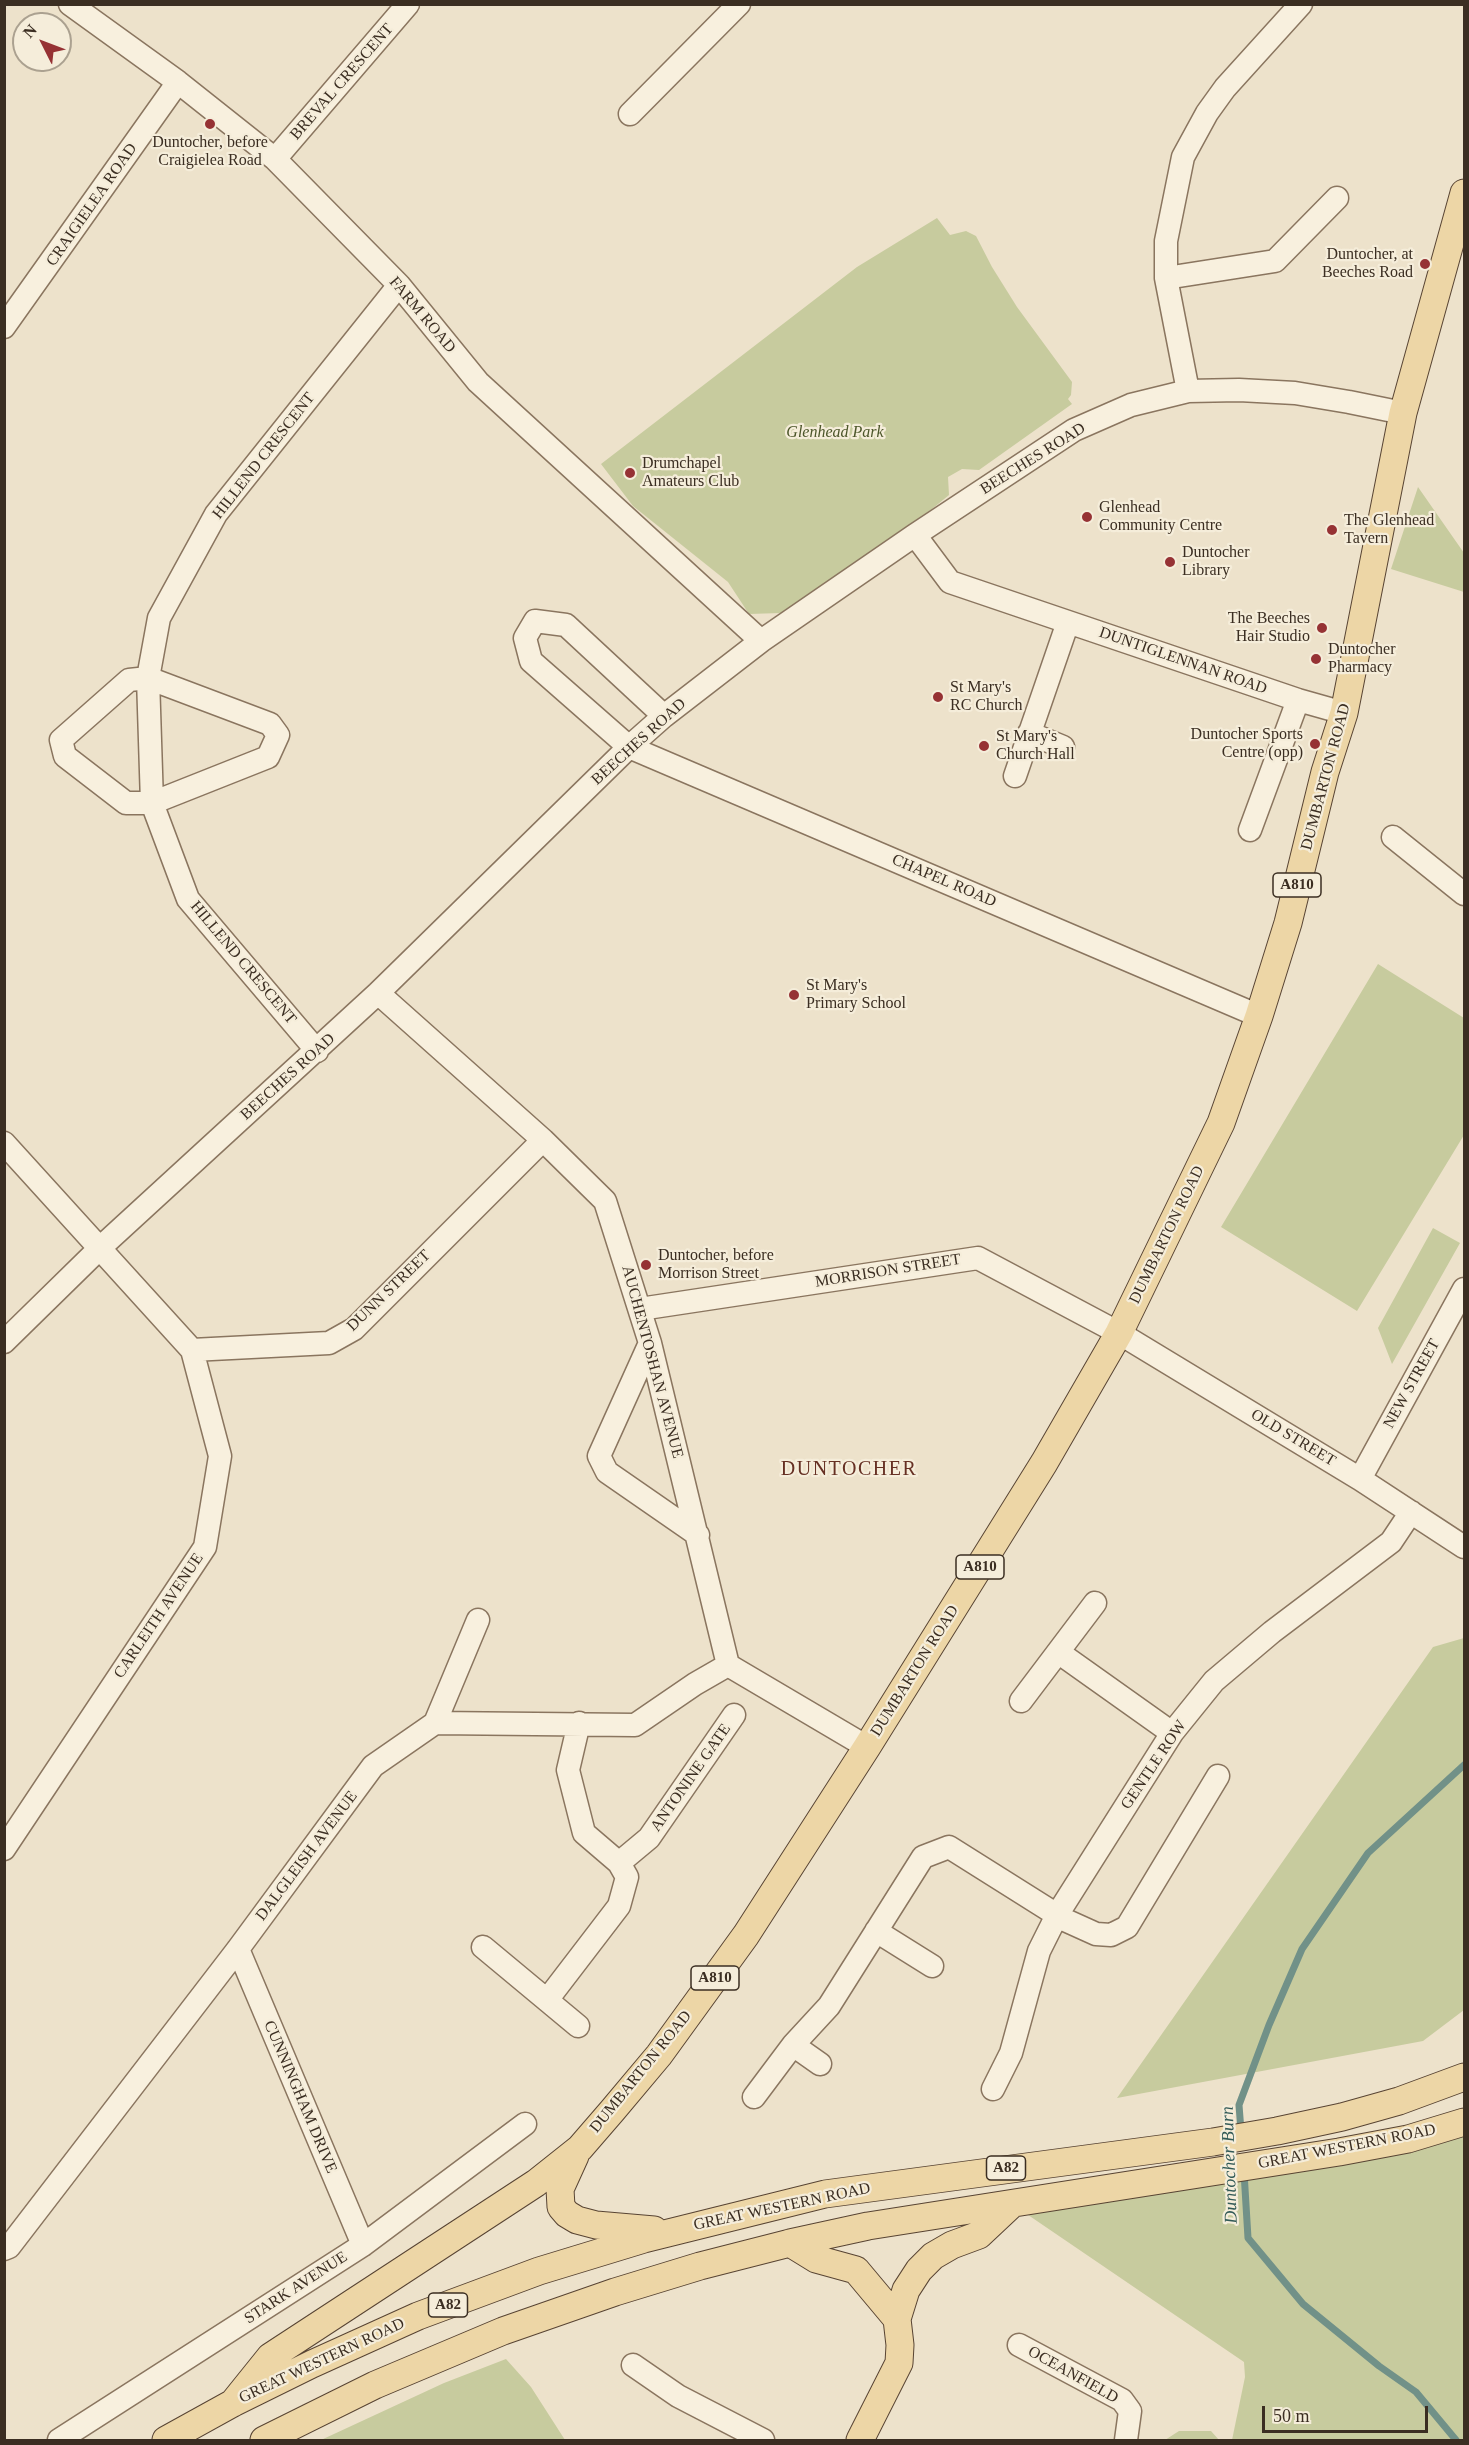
<!DOCTYPE html>
<html>
<head>
<meta charset="utf-8">
<style>
	body { margin:0 }
	#map { position:relative; width:1469px; height:2445px; overflow:hidden; background:#ede2cb; font-family:Georgia,serif }
	canvas { display:block }
	.frame { position:absolute; inset:0; border:6px solid #3b2e22; pointer-events:none }
	.north { position:absolute; left:12px; top:12px; width:60px; height:60px; box-sizing:border-box; background:#f5edda; border:2px solid #aba190; border-radius:50%; rotate:312deg; font-size:16px; font-weight:700; line-height:24px; text-align:center; color:#3b2e22 }
	.north::after { content:''; display:block; margin:auto; width:21px; height:27px; background:#963234; clip-path:polygon(50% 0,100% 100%,50% 72%,0 100%) }
	.scale { position:absolute; left:1262px; top:2406px; width:166px; height:27px; box-sizing:border-box; border:3px solid #3b2e22; border-top:0; padding-left:8px; font-size:18px; line-height:21px; white-space:nowrap; color:#3b2e22; -webkit-text-stroke:4px #f5edda; paint-order:stroke }
</style>
</head>
<body>
<div id="map">
<canvas width="1469" height="2445"></canvas>
<div class="frame"></div>
<div class="north">N</div>
<div class="scale">50 m</div>
</div>
<script>
const ctx = document.querySelector('canvas').getContext('2d');
ctx.lineJoin = 'round';
function fillPath(path, color) {
  ctx.fillStyle = color;
  ctx.fill(path, 'evenodd');
}
function toPath(rows) {
  const path = new Path2D();
  for (const r of rows) {
    path.moveTo(r[0], r[1]);
    for (let i = 2; i < r.length; i += 2) path.lineTo(r[i], r[i + 1]);
  }
  return path;
}
function trace(path, color, width, dash) {
  ctx.strokeStyle = color;
  ctx.lineWidth = width;
  ctx.lineCap = dash ? 'butt' : 'round';
  ctx.setLineDash(dash || []);
  ctx.stroke(path);
}
function label(font, color, halo, rows, align = 'center') {
  ctx.font = font + ' Georgia,serif';
  ctx.lineWidth = 4.5;
  ctx.setLineDash([]);
  ctx.textBaseline = 'middle';
  ctx.strokeStyle = halo;
  ctx.fillStyle = color;
  for (const [text, x, y, turn = 0] of rows) {
    ctx.save();
    ctx.translate(x, y);
    ctx.rotate((+turn || 0) * Math.PI / 180);
    ctx.textAlign = isNaN(turn) ? turn : align;
    if (halo) ctx.strokeText(text, 0, 0);
    ctx.fillText(text, 0, 0);
    ctx.restore();
  }
}
fillPath(toPath([
	[937,218,950,235,966,231,976,236,992,267,1017,307,1072,382,1071,395,1068,399,1072,404,979,470,962,469,948,477,949,495,932,509,781,613,749,614,728,582,633,506,601,464,857,267],
	[1418,487,1464,553,1464,592,1391,569],
	[1378,964,1464,1018,1464,1135,1357,1311,1221,1227],
	[1433,1228,1460,1243,1392,1364,1378,1328],
	[1464,1638,1464,2010,1423,2041,1117,2098,1433,1647],
	[1464,2122,1464,2440,1232,2440,1245,2377,1244,2362,1012,2204],
	[506,2359,531,2387,565,2440,321,2440,444,2383],
	[1179,2431,1211,2431,1219,2440,1165,2440]
]), '#c7cb9e');
trace(toPath([
	[1241,2131,1239,2105,1269,2025,1302,1949,1368,1853,1464,1765],
	[1244,2172,1248,2238,1303,2304,1379,2366,1416,2392,1456,2440]
]), '#719188', 7);
const minor = toPath([
	[70,4,178,82,275,159,399,285,478,382,761,641],
	[630,114,739,4],
	[275,159,408,4],
	[1166,278,1275,261,1337,198],
	[4,327,178,82],
	[1188,391,1166,278,1166,241,1183,157,1207,113,1225,88,1301,4],
	[915,535,950,582,1298,700,1344,713],
	[148,678,270,724,278,735,268,757,152,803,126,803,65,756,61,740,129,680,148,678],
	[664,716,566,625,535,621,525,638,531,661,629,747,1259,1016],
	[1029,733,1063,747],
	[1015,776,1068,622],
	[1250,830,1298,700],
	[1393,837,1464,894],
	[378,993,543,1140,605,1201,650,1343,728,1665,867,1747],
	[317,1051,188,899,152,803,148,678,159,618,216,514,399,285],
	[4,1143,192,1350,220,1456,205,1547,4,1849],
	[640,1309,978,1258,1119,1333,1360,1479,1464,1547],
	[4,1342,101,1247,378,993,629,747,664,716,761,641,915,535,1074,430,1131,405,1188,391,1239,390,1295,393,1349,402,1403,413],
	[650,1343,599,1456,607,1472,698,1535],
	[192,1350,329,1343,354,1329,543,1140],
	[1360,1479,1464,1289],
	[1058,1652,1172,1733],
	[1021,1701,1095,1603],
	[435,1723,478,1620],
	[619,1863,649,1838,734,1715],
	[876,1931,932,1966],
	[483,1947,578,2026],
	[238,1949,363,2245],
	[547,2000,619,1906,627,1877,619,1863,584,1833,568,1770,579,1723],
	[793,2045,820,2064],
	[993,2089,1011,2053,1039,1951,1057,1915,1172,1733,1214,1681,1272,1632,1391,1542,1411,1512],
	[754,2097,793,2045,829,2006,923,1857,949,1847,1065,1920,1096,1934,1111,1935,1127,1927,1218,1776],
	[4,2249,9,2247,238,1949,373,1766,435,1723,635,1725,695,1684,728,1665],
	[1019,2345,1122,2400,1130,2411,1126,2440],
	[633,2365,678,2396,763,2440],
	[59,2440,363,2245,525,2124]
]);
const major = toPath([
	[575,2156,560,2189,561,2207,567,2214,577,2220,596,2225,654,2230],
	[790,2243,816,2259,856,2270,897,2319],
	[233,2403,270,2357,536,2183,580,2148,612,2111,659,2055,746,1935,867,1747,1044,1463,1119,1333,1221,1123,1259,1016,1288,923,1325,772,1344,713,1403,413,1464,193],
	[166,2440,233,2403,312,2364,418,2316,539,2271,644,2239,825,2194,1213,2142,1277,2131,1342,2117,1399,2101,1464,2077],
	[264,2440,375,2385,503,2331,615,2292,700,2266,790,2243,868,2226,1339,2152,1408,2139,1464,2122],
	[860,2440,899,2363,900,2345,897,2319,906,2290,919,2270,933,2256,952,2245,979,2235,1012,2204]
]);
trace(minor, '#8a755f', 25);
trace(major, '#584433', 29);
trace(minor, '#f8f0de', 22);
trace(major, '#edd6a6', 27);
for (const [x, y, r, color] of [
	[210,124,6,"#963234"],
	[1425,264,6,"#963234"],
	[630,473,6,"#963234"],
	[1087,517,6,"#963234"],
	[1332,530,6,"#963234"],
	[1170,562,6,"#963234"],
	[1322,628,6,"#963234"],
	[1316,659,6,"#963234"],
	[938,697,6,"#963234"],
	[1315,744,6,"#963234"],
	[984,746,6,"#963234"],
	[794,995,6,"#963234"],
	[646,1265,6,"#963234"]
]) {
  const dot = new Path2D();
  dot.arc(x, y, r, 0, 2 * Math.PI);
  ctx.fillStyle = color;
  ctx.fill(dot);
  trace(dot, '#f5edda', 2);
}
for (const [x, y, w] of [
	[1297,885,48],
	[980,1567,48],
	[715,1978,48],
	[1006,2168,39],
	[448,2305,39]
]) {
  const box = new Path2D();
  box.roundRect(x - w / 2, y - 12, w, 24, 4.5);
  ctx.fillStyle = '#f5edda';
  ctx.fill(box);
  trace(box, '#3b2e22', 1.5);
}
label('bold 15px', '#3b2e22', null, [
	["A810",1297,885],
	["A810",980,1567],
	["A810",715,1978],
	["A82",1006,2168],
	["A82",448,2305]
]);
label('16px', '#3b2e22', '#f5edda', [
	["BREVAL CRESCENT",342,82,-49],
	["CRAIGIELEA ROAD",92,205,-55],
	["FARM ROAD",422,315,50],
	["HILLEND CRESCENT",264,456,-52],
	["BEECHES ROAD",1033,459,-32],
	["DUNTIGLENNAN ROAD",1183,661,19],
	["BEECHES ROAD",639,742,-42],
	["DUMBARTON ROAD",1326,777,-75],
	["CHAPEL ROAD",944,881,23],
	["HILLEND CRESCENT",243,963,50],
	["BEECHES ROAD",288,1077,-42],
	["DUMBARTON ROAD",1167,1235,-64],
	["MORRISON STREET",888,1271,-9],
	["DUNN STREET",389,1291,-44],
	["AUCHENTOSHAN AVENUE",652,1362,75],
	["NEW STREET",1412,1384,-61],
	["OLD STREET",1293,1438,31],
	["CARLEITH AVENUE",159,1616,-56],
	["DUMBARTON ROAD",915,1671,-58],
	["GENTLE ROW",1154,1765,-56],
	["ANTONINE GATE",691,1778,-55],
	["DALGLEISH AVENUE",307,1856,-53],
	["DUMBARTON ROAD",641,2072,-51],
	["CUNNINGHAM DRIVE",300,2097,67],
	["GREAT WESTERN ROAD",1347,2147,-11],
	["GREAT WESTERN ROAD",782,2207,-12],
	["STARK AVENUE",296,2288,-33],
	["GREAT WESTERN ROAD",322,2361,-25],
	["OCEANFIELD",1073,2375,29]
]);
label('16px', '#3b2e22', '#f5edda', [
	["Duntocher, before",210,143,"center"],
	["Craigielea Road",210,161,"center"],
	["Duntocher, at",1413,255,"right"],
	["Beeches Road",1413,273,"right"],
	["Drumchapel",642,464],
	["Amateurs Club",642,482],
	["Glenhead",1099,508],
	["Community Centre",1099,526],
	["The Glenhead",1344,521],
	["Tavern",1344,539],
	["Duntocher",1182,553],
	["Library",1182,571],
	["The Beeches",1310,619,"right"],
	["Hair Studio",1310,637,"right"],
	["Duntocher",1328,650],
	["Pharmacy",1328,668],
	["St Mary's",950,688],
	["RC Church",950,706],
	["Duntocher Sports",1303,735,"right"],
	["Centre (opp)",1303,753,"right"],
	["St Mary's",996,737],
	["Church Hall",996,755],
	["St Mary's",806,986],
	["Primary School",806,1004],
	["Duntocher, before",658,1256],
	["Morrison Street",658,1274]
], 'left');
label('italic 16px', '#4c562a', '#f5edda', [
	["Glenhead Park",835,433]
]);
label('italic 18px', '#325a57', '#f5edda', [
	["Duntocher Burn",1230,2165,-92]
]);
ctx.letterSpacing = '1.5px';
label('20px', '#663023', '#f5edda', [
	["DUNTOCHER",849,1470]
]);
ctx.letterSpacing = '0px';
</script>
</body>
</html>
